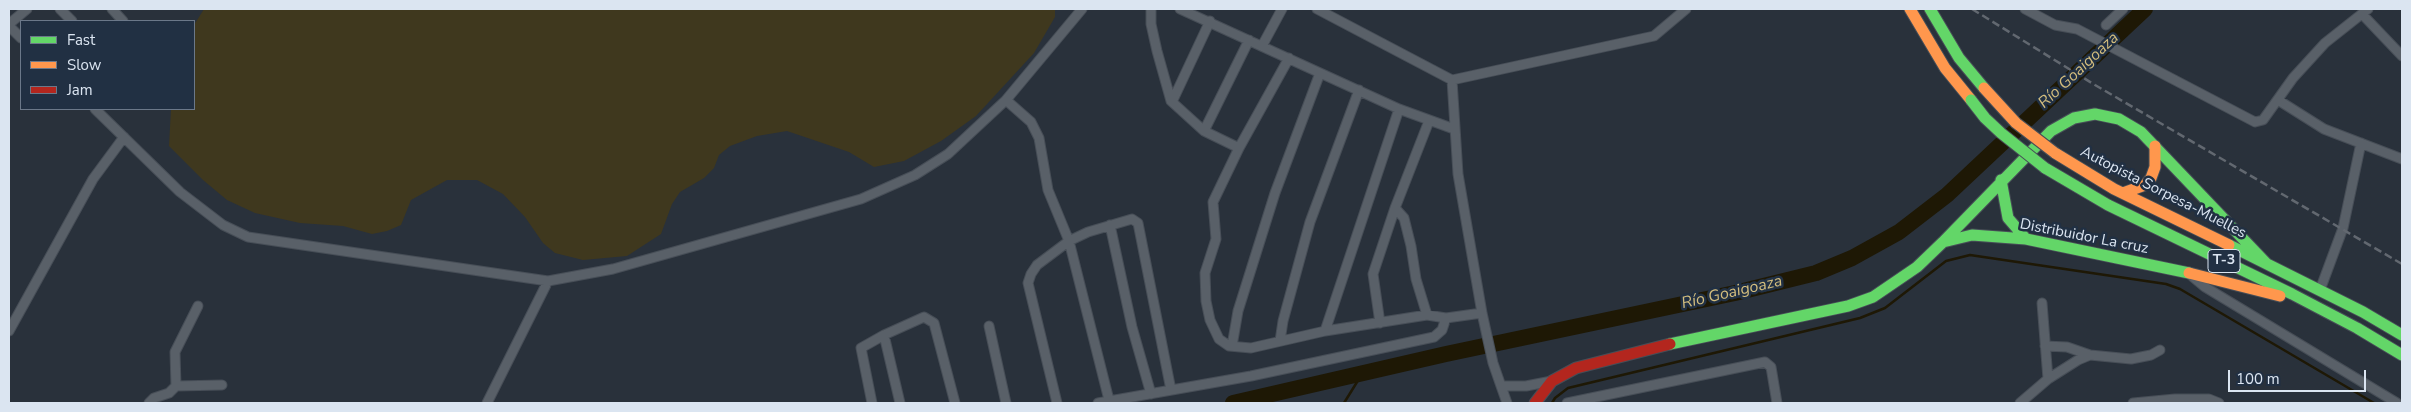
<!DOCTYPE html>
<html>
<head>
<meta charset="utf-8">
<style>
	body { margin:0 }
	#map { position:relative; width:2411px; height:412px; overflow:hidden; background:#29313b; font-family:"Nunito Sans",sans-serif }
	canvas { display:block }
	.frame { position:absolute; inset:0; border:10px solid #dbe5f1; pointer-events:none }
	.legend { position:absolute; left:20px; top:20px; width:175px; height:90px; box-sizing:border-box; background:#213043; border:1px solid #6b7889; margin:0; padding:6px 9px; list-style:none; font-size:15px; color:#dbe5f1 }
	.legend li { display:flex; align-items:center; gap:10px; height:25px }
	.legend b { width:25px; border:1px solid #6b7889 }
	.scale { position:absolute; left:2228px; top:370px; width:138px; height:22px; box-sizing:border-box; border:2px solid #dbe5f1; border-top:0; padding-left:6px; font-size:15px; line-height:18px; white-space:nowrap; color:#dbe5f1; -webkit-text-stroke:4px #213043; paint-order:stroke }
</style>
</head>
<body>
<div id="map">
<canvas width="2411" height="412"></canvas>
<div class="frame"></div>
<ul class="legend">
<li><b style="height:6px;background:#63d668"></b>Fast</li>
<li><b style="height:6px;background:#ff974d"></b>Slow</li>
<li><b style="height:6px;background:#b3261e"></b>Jam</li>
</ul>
<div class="scale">100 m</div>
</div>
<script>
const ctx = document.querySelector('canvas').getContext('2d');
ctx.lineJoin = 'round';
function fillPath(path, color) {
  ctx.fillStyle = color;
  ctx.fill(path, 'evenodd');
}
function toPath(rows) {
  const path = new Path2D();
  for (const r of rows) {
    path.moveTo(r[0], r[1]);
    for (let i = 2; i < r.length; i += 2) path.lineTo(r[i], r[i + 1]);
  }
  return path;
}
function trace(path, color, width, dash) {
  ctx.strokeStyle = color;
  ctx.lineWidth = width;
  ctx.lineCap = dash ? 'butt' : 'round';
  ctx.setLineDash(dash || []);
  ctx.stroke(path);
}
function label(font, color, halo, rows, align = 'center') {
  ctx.font = font + ' "Nunito Sans",sans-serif';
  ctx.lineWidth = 5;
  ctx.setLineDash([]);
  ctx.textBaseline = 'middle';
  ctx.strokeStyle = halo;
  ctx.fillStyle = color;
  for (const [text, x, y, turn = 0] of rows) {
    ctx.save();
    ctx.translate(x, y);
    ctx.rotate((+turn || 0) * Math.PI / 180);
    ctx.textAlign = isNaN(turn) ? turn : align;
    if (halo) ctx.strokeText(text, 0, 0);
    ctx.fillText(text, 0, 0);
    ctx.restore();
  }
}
fillPath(toPath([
	[204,9,1055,9,1055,17,1034,53,976,116,941,141,904,161,874,167,849,152,787,131,757,136,730,146,719,155,714,168,704,178,680,192,672,204,661,234,627,256,583,260,555,253,543,243,525,217,503,194,477,180,447,180,411,200,401,225,387,231,372,234,343,226,300,223,255,213,227,200,203,180,169,146,171,109,194,109,194,25]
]), '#3f381e');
trace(toPath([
	[1344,403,1362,374],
	[1552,403,1555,398,1568,388,1860,318,1885,308,1946,261,1970,255,2166,284,2180,289,2374,403]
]), '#1e1805', 2.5);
trace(toPath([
	[1233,403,1446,354,1735,293,1816,273,1852,258,1899,232,1947,195,2145,9]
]), '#1e1805', 16);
const street = toPath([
	[60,9,72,21],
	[112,9,123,21],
	[1151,9,1151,24,1157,51,1171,101,1204,131,1239,148],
	[1180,9,1399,109,1454,129],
	[1317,9,1452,80,1654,36,1686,9],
	[2025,9,2055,25,2077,29,2255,122,2263,120,2293,78,2325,43,2368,9],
	[2362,14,2402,56],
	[9,24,27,9],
	[2106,25,2123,9],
	[9,26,21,38],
	[1262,46,1282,9],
	[1289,58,1239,148,1213,202,1216,239,1205,273,1206,301,1210,320,1219,339,1229,346,1251,348,1325,331,1427,315,1446,318,1482,313],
	[1452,80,1458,174,1482,313,1493,363,1501,386,1526,386,1552,381],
	[1006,100,1031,122,1039,138,1048,190,1069,241,1109,400],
	[2278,100,2324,129,2402,159],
	[1172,102,1210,21],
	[95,109,180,192,223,225,248,237,548,281,613,269,861,199,915,175,948,154,1006,100,1082,9],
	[1204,131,1249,40],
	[1395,208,1404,218,1411,246,1416,279,1427,315],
	[1110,225,1132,327,1151,394],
	[2193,277,2205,287,2397,403],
	[2320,290,2343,228,2361,143],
	[2042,303,2048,379],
	[1380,323,1373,274,1395,208,1429,121],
	[989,326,1006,403],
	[9,331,93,179,124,137],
	[1325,331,1399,109],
	[884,335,900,403],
	[1280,341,1283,321,1310,222,1359,90],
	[1232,346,1238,311,1275,193,1320,73],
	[2045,346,2067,347,2090,355],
	[176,386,222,385],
	[1501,386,1507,403],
	[149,403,154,398,169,393,176,386,175,352,198,306],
	[487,403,548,281],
	[872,403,861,348,884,335,924,317,934,323,955,403],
	[1057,403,1028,283,1031,274,1037,265,1069,241,1088,232,1132,219,1138,223,1171,390],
	[1098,403,1251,376,1434,337,1442,330,1446,318],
	[1567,403,1765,362,1771,367,1777,403],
	[2020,403,2048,379,2078,360,2090,355,2131,359,2151,355,2160,350],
	[2133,403,2175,399,2209,399,2219,403]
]);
const fast = toPath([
	[1930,9,1959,58,1984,88],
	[2045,168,2108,205,2292,294,2357,328,2402,355],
	[2001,180,2008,218,2026,239],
	[1943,242,2051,131,2074,118,2095,114,2119,119,2141,132,2266,263],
	[2229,245,2363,312,2402,335],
	[1670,344,1848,306,1873,297,1917,267,1943,242,1972,235,2026,239,2189,273]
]);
const slow = toPath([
	[1910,9,1945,68,1971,100],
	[2055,153,2114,189,2229,245],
	[2123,193,2145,185,2151,178,2155,167,2155,146],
	[2189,273,2280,296]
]);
const jam = toPath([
	[1535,403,1552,381,1576,368,1670,344]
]);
trace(street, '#474e57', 11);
trace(fast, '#474e57', 13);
trace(slow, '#474e57', 13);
trace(jam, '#474e57', 13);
trace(street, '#596068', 9);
trace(fast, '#63d668', 11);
trace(slow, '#ff974d', 11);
trace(jam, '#b3261e', 11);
trace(toPath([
	[1972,9,2095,85,2402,264]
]), '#626870', 2.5, [8, 4]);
const fastBridge = toPath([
	[1971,100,1985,118,2001,133,2045,168]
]);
const slowBridge = toPath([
	[1984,88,2016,123,2055,153]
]);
trace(fastBridge, '#474e57', 13, []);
trace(slowBridge, '#474e57', 13, []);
trace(fastBridge, '#63d668', 11);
trace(slowBridge, '#ff974d', 11);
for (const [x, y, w] of [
	[2224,261,32]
]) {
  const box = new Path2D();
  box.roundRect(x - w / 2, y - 11.5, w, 23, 4);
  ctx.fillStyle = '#213043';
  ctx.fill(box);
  trace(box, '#dbe5f1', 1);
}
label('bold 14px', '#dbe5f1', null, [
	["T-3",2224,261]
]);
label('15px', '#dbe5f1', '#213043', [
	["Autopista Sorpesa-Muelles",2163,193,27],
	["Distribuidor La cruz",2084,237,11]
]);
label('italic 16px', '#d4be7e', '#213043', [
	["Río Goaigoaza",2079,71,-43],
	["Río Goaigoaza",1732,293,-13]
]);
</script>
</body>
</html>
